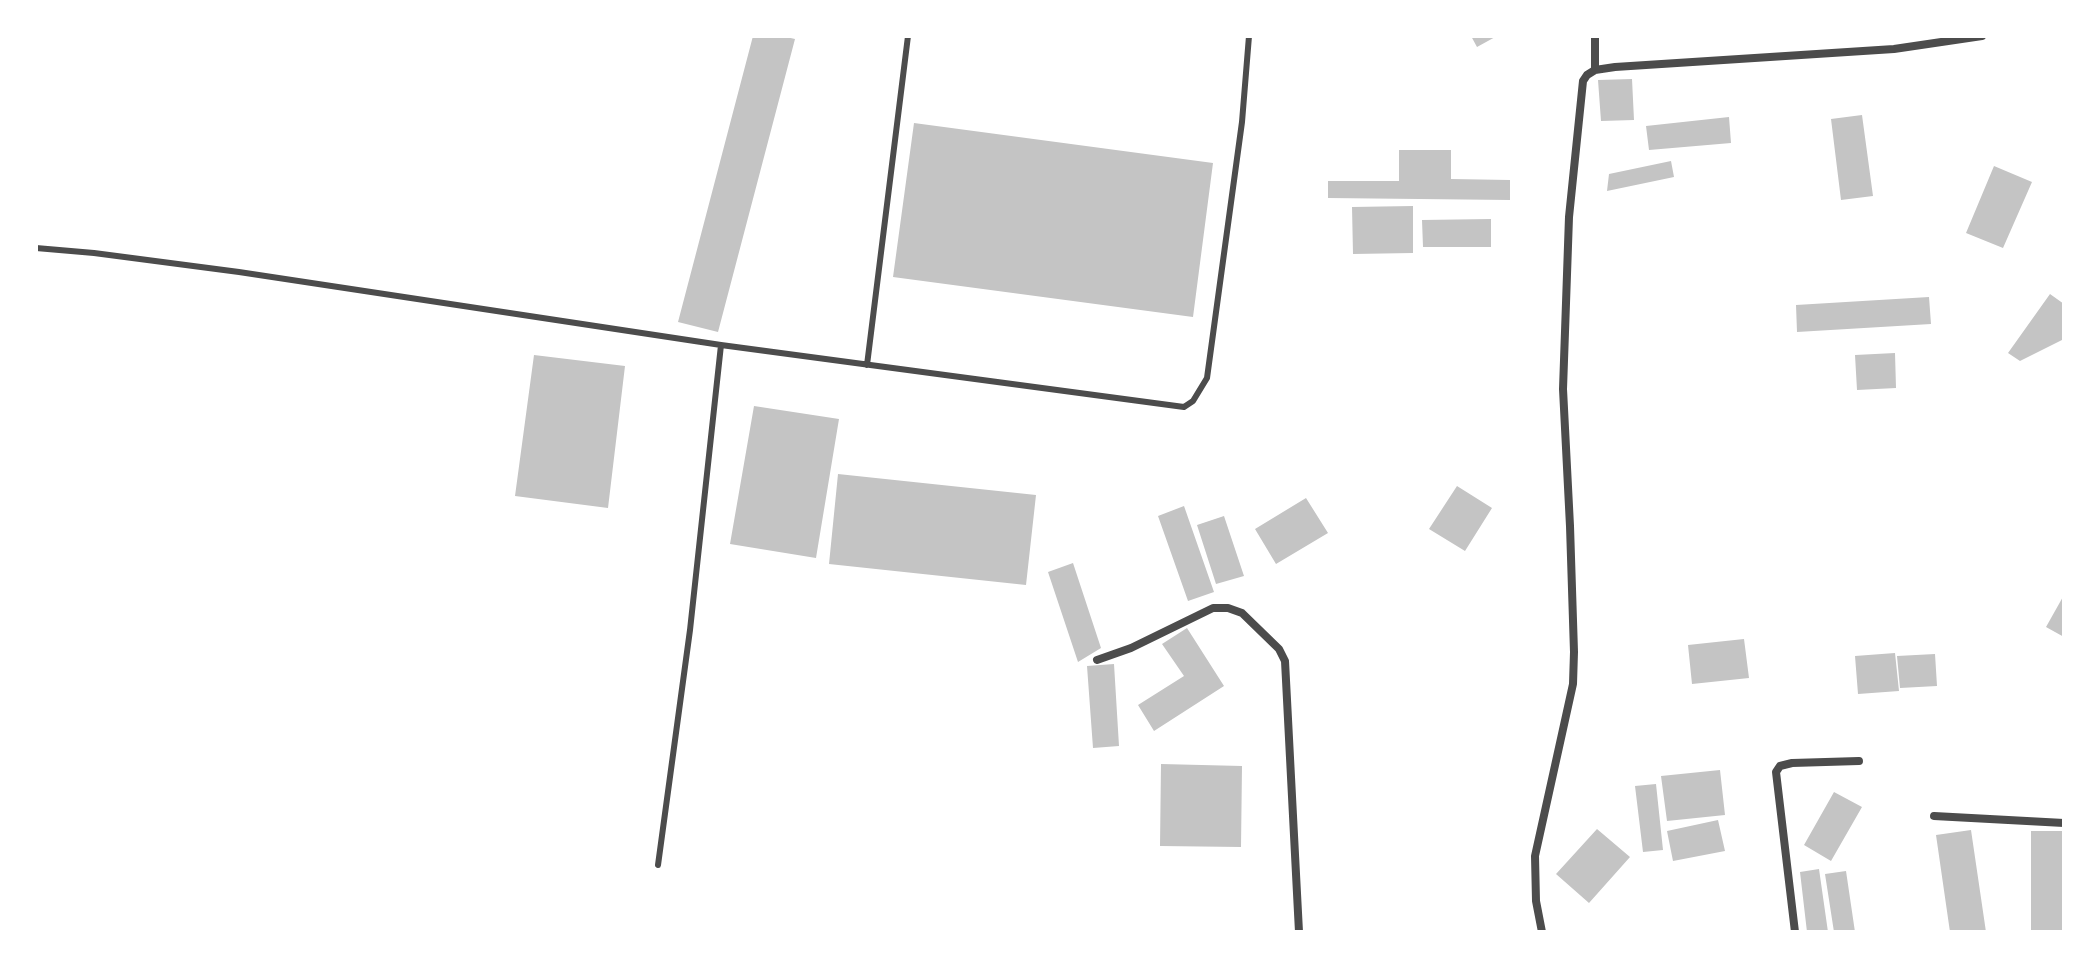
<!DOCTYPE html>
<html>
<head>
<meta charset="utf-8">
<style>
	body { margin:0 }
	#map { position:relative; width:2100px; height:968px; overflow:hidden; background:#fff; font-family:Barlow,sans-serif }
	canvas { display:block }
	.frame { position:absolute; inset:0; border:38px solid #fff; pointer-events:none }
</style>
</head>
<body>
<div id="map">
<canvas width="2100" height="968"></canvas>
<div class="frame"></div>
</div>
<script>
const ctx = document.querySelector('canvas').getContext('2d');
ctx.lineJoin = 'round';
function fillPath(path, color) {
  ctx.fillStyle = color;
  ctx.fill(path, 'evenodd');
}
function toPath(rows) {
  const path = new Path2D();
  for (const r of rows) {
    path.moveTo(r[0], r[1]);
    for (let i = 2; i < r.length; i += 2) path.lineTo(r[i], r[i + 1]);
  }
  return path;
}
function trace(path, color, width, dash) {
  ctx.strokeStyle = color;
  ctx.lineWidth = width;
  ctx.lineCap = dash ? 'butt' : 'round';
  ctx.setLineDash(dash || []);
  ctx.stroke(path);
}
fillPath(toPath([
	[753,36,782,36,795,39,718,332,678,322],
	[1471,36,1497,36,1477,47],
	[1632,79,1634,120,1601,121,1598,80],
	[1862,115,1873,196,1841,200,1831,119],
	[1729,117,1731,143,1649,150,1646,126],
	[914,123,1213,163,1193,317,893,277],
	[1399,150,1451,150,1451,179,1510,180,1510,200,1328,198,1328,181,1399,181],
	[1671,161,1674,177,1607,191,1609,174],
	[1994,166,2032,182,2003,248,1966,233],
	[1413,206,1413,253,1353,254,1352,207],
	[1491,219,1491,247,1423,247,1422,220],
	[2050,294,2064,304,2064,339,2020,361,2008,353],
	[1929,297,1931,324,1797,332,1796,305],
	[1895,353,1896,388,1857,390,1855,355],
	[534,355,625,366,608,508,515,496],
	[754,406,839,419,816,558,730,544],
	[838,474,1036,495,1026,585,829,564],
	[1457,486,1492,508,1465,551,1429,529],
	[1306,498,1328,533,1276,564,1255,529],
	[1184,506,1214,592,1188,601,1158,516],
	[1224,516,1244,576,1216,584,1197,525],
	[1073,563,1101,648,1078,662,1048,572],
	[2064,595,2064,637,2046,627],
	[1187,628,1224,686,1154,731,1138,705,1184,676,1162,644],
	[1744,639,1749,678,1692,684,1688,645],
	[1895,653,1899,691,1858,694,1855,656],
	[1935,654,1937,686,1900,688,1897,656],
	[1114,664,1119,746,1093,748,1087,666],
	[1161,764,1242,766,1241,847,1160,846],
	[1720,770,1725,815,1667,821,1661,776],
	[1656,784,1663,850,1643,852,1635,786],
	[1834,792,1862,807,1831,861,1804,845],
	[1718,820,1725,851,1673,861,1667,831],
	[1597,829,1630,857,1589,903,1556,874],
	[1971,830,1986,932,1950,932,1936,835],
	[2031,831,2063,831,2063,932,2031,932],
	[1819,869,1828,932,1807,932,1800,872],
	[1846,871,1855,932,1834,932,1825,874]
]), '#c4c4c4');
trace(toPath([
	[36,248,94,253,239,272,721,345,1184,407,1193,401,1207,378,1242,122,1249,36],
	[867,365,908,36],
	[658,865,690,630,721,345]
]), '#4c4c4c', 6);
trace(toPath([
	[1595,70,1595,36],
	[1097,660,1131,648,1213,608,1228,608,1242,613,1279,649,1285,661,1299,932],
	[1934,816,2064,823],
	[1542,932,1536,901,1535,856,1573,684,1574,652,1570,526,1563,389,1569,217,1583,81,1587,75,1595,70,1615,67,1894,49,1982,36],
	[1795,932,1776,772,1780,766,1792,763,1859,761]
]), '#4c4c4c', 8);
</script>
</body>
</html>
